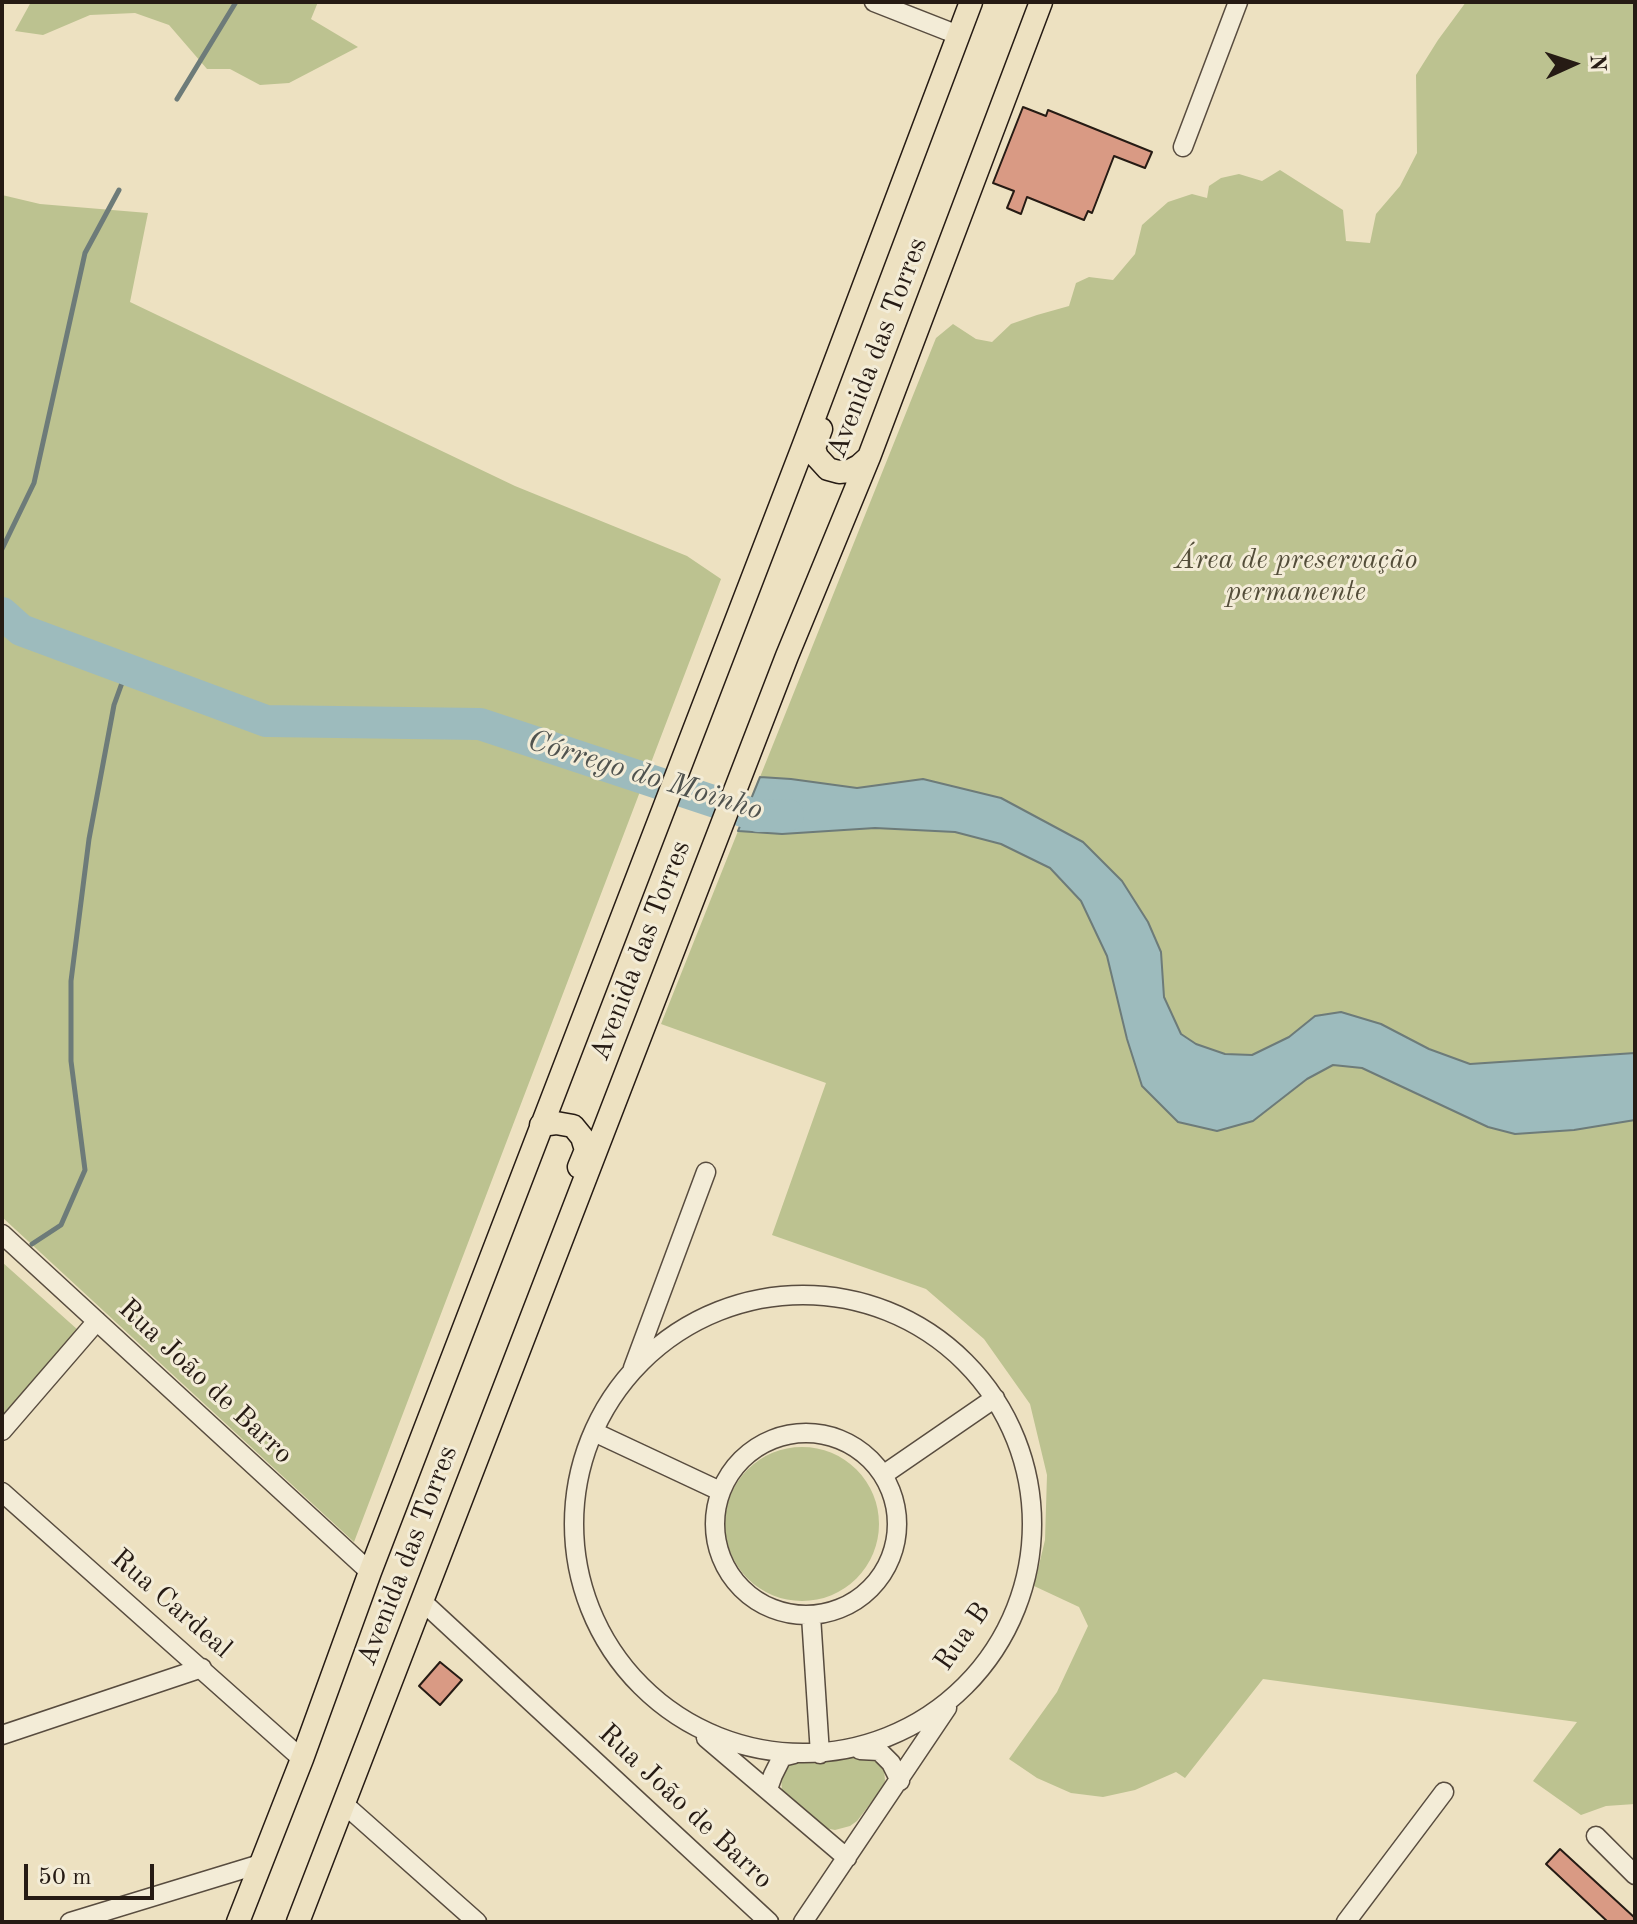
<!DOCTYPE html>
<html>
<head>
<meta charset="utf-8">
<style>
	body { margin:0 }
	#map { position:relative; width:1637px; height:1924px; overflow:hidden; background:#ede1c1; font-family:"Old Standard TT",serif }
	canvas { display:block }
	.frame { position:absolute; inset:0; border:4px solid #261b14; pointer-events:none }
	.north { position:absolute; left:1533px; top:24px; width:80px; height:80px; -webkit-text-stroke:6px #f3ecd7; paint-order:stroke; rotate:87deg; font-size:22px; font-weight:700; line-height:32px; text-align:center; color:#261b14 }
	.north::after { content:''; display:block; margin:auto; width:28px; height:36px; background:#261b14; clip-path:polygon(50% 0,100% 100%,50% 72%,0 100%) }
	.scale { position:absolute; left:24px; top:1864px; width:130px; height:36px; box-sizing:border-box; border:4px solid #261b14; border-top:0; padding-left:10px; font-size:24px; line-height:28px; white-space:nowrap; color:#261b14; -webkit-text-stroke:6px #f3ecd7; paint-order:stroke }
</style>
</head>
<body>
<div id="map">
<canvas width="1637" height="1924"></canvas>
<div class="frame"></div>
<div class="north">N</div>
<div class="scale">50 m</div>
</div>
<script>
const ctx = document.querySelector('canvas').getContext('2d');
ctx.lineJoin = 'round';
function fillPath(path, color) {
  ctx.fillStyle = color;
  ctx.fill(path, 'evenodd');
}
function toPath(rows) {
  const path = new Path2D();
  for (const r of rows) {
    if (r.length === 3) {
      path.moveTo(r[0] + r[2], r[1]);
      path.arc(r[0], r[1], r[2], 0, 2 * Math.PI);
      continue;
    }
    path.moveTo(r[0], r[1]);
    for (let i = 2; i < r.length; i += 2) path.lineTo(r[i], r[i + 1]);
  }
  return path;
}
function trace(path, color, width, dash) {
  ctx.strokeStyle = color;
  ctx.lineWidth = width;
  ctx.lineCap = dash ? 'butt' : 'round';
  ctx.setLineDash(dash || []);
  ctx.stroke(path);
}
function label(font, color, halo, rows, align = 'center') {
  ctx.font = font + ' "Old Standard TT",serif';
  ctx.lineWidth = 6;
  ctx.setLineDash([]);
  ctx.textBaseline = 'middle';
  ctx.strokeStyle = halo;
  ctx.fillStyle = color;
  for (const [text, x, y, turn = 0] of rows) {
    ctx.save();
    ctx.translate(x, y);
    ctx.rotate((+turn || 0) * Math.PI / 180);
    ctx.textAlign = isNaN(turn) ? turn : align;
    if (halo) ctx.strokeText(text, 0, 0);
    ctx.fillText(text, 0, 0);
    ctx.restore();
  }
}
fillPath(toPath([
	[31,2,318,2,311,19,358,47,289,83,260,85,230,69,207,69,169,25,135,13,90,15,43,35,15,31],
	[1466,2,1635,2,1635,1053,1470,1064,1429,1049,1315,1016,1289,1037,1252,1055,1225,1054,1196,1044,1181,1034,1164,997,1161,952,1148,922,923,779,857,788,791,779,760,777,936,338,953,324,976,339,992,342,1011,324,1037,315,1069,306,1076,283,1089,277,1113,280,1135,254,1142,225,1168,202,1192,194,1207,198,1209,186,1221,178,1239,174,1262,181,1280,170,1343,210,1346,241,1370,243,1376,214,1400,186,1417,153,1416,75,1438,40],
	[2,195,40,204,148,213,130,302,515,486,687,556,721,579,354,1542,2,1217],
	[875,828,955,832,1001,844,1050,868,1081,901,1107,956,1127,1039,1253,1121,1307,1079,1333,1065,1362,1068,1488,1127,1574,1130,1635,1120,1635,1804,1606,1806,1581,1815,1533,1781,1577,1722,1263,1679,1185,1778,1176,1772,1135,1790,1103,1797,1071,1793,1037,1778,1009,1759,1057,1692,1088,1626,1079,1607,1034,1586,1045,1540,1047,1475,1030,1404,984,1339,926,1289,772,1235,826,1083,661,1024,738,831,782,834],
	[2,1262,78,1330,2,1417],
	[802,1524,77],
	[861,1754,875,1757,884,1768,885,1781,883,1787,857,1821,850,1826,835,1830,820,1827,782,1791,781,1776,788,1766,793,1762]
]), '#bcc290');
const water = toPath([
	[760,777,791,779,857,788,923,779,1001,798,1083,842,1122,881,1148,922,1161,952,1164,997,1181,1034,1196,1044,1225,1054,1252,1055,1289,1037,1315,1016,1341,1012,1381,1024,1429,1049,1470,1064,1635,1053,1635,1120,1574,1130,1515,1134,1488,1127,1362,1068,1333,1065,1307,1079,1253,1121,1217,1131,1178,1122,1142,1086,1127,1039,1107,956,1081,901,1050,868,1001,844,955,832,875,828,782,834,738,831,760,777]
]);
fillPath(water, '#9dbbbd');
trace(water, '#6d7b79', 2);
trace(toPath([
	[177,99,236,2],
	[2,549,34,483,85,253,119,190],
	[32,1244,61,1225,85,1170,71,1061,71,981,89,839,114,705,127,669]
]), '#6d7b79', 5);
trace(toPath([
	[2,613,21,630,266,721,480,724,758,816,788,815]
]), '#9dbbbd', 32);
const building = toPath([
	[1023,107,1046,116,1048,110,1152,152,1145,168,1114,156,1092,213,1088,211,1084,220,1027,197,1021,214,1007,208,1014,191,993,183,1023,107],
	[440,1662,462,1680,440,1705,419,1686,440,1662],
	[1560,1849,1635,1918,1635,1922,1608,1922,1546,1864,1560,1849]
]);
fillPath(building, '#d99a84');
trace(building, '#261b14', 2);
const minor = toPath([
	[874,2,958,35],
	[1183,147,1238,2],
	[2,1234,370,1572],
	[803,1524,229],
	[633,1368,706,1172],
	[2,1431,97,1321],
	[594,1432,720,1491],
	[806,1524,91],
	[883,1475,995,1398],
	[2,1492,302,1759],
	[423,1602,769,1922],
	[811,1616,820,1754],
	[2,1735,202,1668],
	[706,1738,847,1858],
	[860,1750,879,1751,891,1763,900,1781],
	[768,1789,773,1775,782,1757,794,1754],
	[344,1804,477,1922],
	[1596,1836,1635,1875],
	[70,1922,260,1864],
	[803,1922,947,1708],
	[1346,1922,1444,1792]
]);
const major = toPath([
	[821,429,814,448,817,457,828,469,839,472,849,471,859,466,869,457],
	[541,1125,556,1123,573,1126,582,1137,586,1150,579,1167],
	[238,1922,302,1759,370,1572,803,447,971,2],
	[298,1922,787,656,869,457,1041,2]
]);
trace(minor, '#584c3f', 21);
trace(major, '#261b14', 25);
trace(minor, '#f3ecd7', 18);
trace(major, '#ede1c1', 22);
label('28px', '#261b14', '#f3ecd7', [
	["Avenida das Torres",878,348,-69],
	["Avenida das Torres",641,951,-69],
	["Rua João de Barro",205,1382,43],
	["Avenida das Torres",408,1556,-69],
	["Rua Cardeal",171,1604,41],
	["Rua B",963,1637,-55],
	["Rua João de Barro",685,1807,43]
]);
label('italic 28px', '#534d39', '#f3ecd7', [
	["Área de preservação",1296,561],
	["permanente",1296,593]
]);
label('italic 30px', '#50534f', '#f3ecd7', [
	["Córrego do Moinho",645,776,17]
]);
</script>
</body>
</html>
